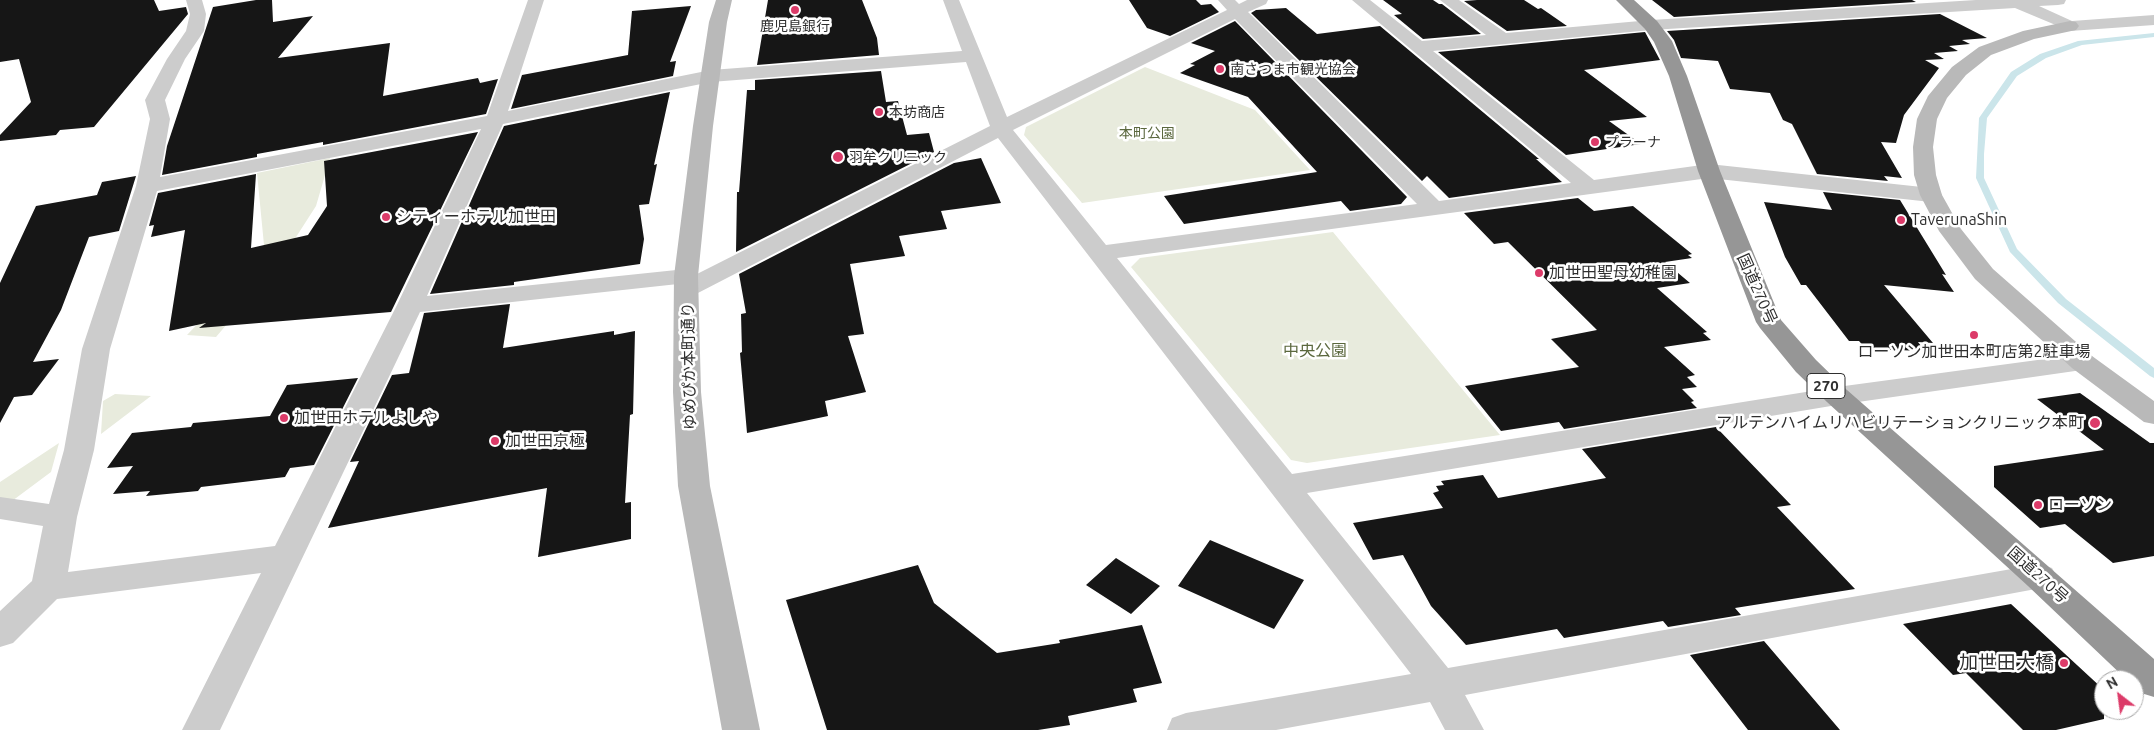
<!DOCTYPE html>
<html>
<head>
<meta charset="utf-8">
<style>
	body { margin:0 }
	#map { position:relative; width:2154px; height:730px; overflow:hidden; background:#fff; font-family:Ubuntu,sans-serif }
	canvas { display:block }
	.north { position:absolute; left:2094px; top:670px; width:50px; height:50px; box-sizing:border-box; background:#fff; border:1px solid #acacac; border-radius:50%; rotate:330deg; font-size:14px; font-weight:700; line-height:20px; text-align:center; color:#2f2f2f }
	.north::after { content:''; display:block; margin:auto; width:18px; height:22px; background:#dc3b69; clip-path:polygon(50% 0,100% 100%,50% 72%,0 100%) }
</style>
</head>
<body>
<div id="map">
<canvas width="2154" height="730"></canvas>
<div class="north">N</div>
</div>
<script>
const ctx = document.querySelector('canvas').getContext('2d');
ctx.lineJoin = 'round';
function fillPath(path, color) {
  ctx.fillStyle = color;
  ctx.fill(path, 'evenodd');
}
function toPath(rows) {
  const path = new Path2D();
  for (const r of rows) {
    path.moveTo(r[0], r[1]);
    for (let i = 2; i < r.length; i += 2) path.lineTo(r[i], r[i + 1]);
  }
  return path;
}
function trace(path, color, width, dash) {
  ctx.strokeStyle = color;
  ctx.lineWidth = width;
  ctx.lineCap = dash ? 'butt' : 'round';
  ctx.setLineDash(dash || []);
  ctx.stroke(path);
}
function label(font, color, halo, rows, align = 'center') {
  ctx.font = font + ' Ubuntu,"Noto Sans JP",sans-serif';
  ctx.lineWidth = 5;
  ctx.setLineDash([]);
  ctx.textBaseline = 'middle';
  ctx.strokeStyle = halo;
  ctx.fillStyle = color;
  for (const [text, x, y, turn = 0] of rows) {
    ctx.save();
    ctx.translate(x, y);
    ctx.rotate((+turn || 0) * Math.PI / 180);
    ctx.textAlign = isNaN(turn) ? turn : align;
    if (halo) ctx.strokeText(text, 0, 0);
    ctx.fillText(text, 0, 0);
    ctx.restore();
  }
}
fillPath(toPath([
	[1145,67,1255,110,1310,170,1082,203,1024,135,1026,127],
	[330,158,316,206,280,262,216,337,187,335,229,291,264,245,257,173],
	[1333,232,1500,435,1307,463,1291,460,1131,267,1140,258],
	[115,394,151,396,101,434,103,401],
	[59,443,51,472,12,501,0,498,0,482]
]), '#e8ebdd');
fillPath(toPath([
	[2154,33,2154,37,2082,45,2046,58,2017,76,1987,118,1984,154,1984,178,2017,249,2066,299,2154,368,2154,378,2150,376,2058,303,2010,252,1976,178,1979,118,2011,72,2040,54,2078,41,2154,33]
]), '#cbe5ea');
fillPath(toPath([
	[0,0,154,0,159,11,186,7,188,14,94,127,60,130,56,135,0,141,0,135,31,102,19,59,0,62],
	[256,0,272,0,273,22,313,16,278,58,390,43,383,96,478,78,480,83,498,79,486,114,323,145,323,142,257,154,257,157,162,175,167,146,213,7],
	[768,0,862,0,877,38,879,55,757,65],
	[1129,0,1196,0,1201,5,1211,4,1219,12,1170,36,1147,28],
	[1383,0,1433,0,1439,4,1442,4,1481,34,1423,39,1394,15,1402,14],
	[1477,0,1524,0,1538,9,1541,8,1567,26,1507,31,1464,1],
	[1652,0,1912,0,1916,2,1674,17],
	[691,6,670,62,676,61,673,76,511,109,522,75,628,55,632,11],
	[1286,8,1317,34,1380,26,1539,159,1536,159,1562,182,1449,198,1427,176,1422,181,1251,13,1256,10],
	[1940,14,1987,38,1962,40,1970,44,1949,46,1958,51,1934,53,1944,59,1925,60,1939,68,1904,115,1896,143,1881,142,1902,178,1884,176,1888,181,1817,174,1792,124,1783,120,1770,93,1730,89,1718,61,1681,58,1674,40,1667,31],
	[1235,21,1407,197,1401,204,1350,211,1341,201,1184,224,1164,196,1317,172,1248,97,1180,73,1195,65,1190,64,1215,51,1191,43],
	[1645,32,1660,60,1584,70,1647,117,1609,121,1641,144,1566,155,1438,52],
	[881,71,886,102,898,101,907,135,929,133,934,152,736,252,737,192,739,192,747,90,755,90,755,80],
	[670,92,654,165,657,164,649,204,639,205,644,239,640,264,514,282,514,285,430,294,504,126],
	[478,132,391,312,199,328,206,323,169,331,185,230,151,237,154,225,149,226,158,193,256,174,251,248,308,235,327,206,324,161],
	[981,158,1001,203,941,211,947,229,899,236,905,256,850,264,864,334,848,336,866,392,825,401,828,416,747,433,740,353,742,352,741,314,746,313,739,274,954,163],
	[136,176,119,231,89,237,61,310,33,362,59,359,32,395,14,397,0,423,0,283,36,206,97,195,102,182],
	[1823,192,1900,200,1946,275,1942,274,1954,292,1884,285,1933,343,1918,342,1925,351,1866,349,1859,341,1849,341,1806,285,1801,285,1785,257,1764,202,1832,210],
	[1578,198,1594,211,1633,206,1692,254,1688,255,1692,258,1665,262,1690,283,1657,288,1707,332,1703,333,1711,340,1664,347,1695,375,1687,377,1697,387,1682,389,1694,401,1691,402,1697,408,1564,429,1559,422,1501,431,1465,386,1579,367,1551,339,1597,330,1508,242,1494,244,1464,213],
	[510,304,503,348,614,331,614,335,635,331,633,414,630,415,625,503,631,502,631,539,538,557,547,488,328,528,359,461,350,462,392,375,409,373,424,313],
	[358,378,314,465,290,468,285,477,201,487,198,491,146,496,150,491,113,494,133,466,107,468,132,433,191,427,193,423,270,416,287,385],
	[2080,393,2150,443,2154,443,2154,556,2113,563,2065,524,2040,528,1994,487,1994,466,2104,450,2037,399],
	[1716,427,1791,505,1777,507,1855,589,1735,608,1741,615,1668,627,1663,621,1564,638,1557,629,1466,645,1431,606,1403,555,1373,560,1353,523,1443,508,1433,493,1439,491,1436,486,1444,485,1441,481,1483,475,1498,498,1606,478,1582,449],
	[1210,540,1304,580,1274,629,1178,586],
	[1116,558,1160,586,1131,614,1086,585],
	[918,565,934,603,997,653,1060,643,1059,640,1142,625,1162,683,1133,689,1137,702,1068,716,1070,725,1038,730,827,730,786,600],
	[2011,604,2104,690,2104,719,2056,730,2023,730,1966,673,1953,675,1903,624],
	[1764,641,1840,730,1748,730,1690,655]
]), '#161616');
fillPath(toPath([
	[186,0,202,0,206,14,204,31,185,59,165,100,170,119,160,177,487,116,528,0,544,0,508,111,711,70,962,51,943,0,959,0,1007,117,1227,10,1218,0,1235,0,1239,4,1247,0,1268,0,1266,4,1248,12,1439,201,1571,183,1352,0,1370,0,1422,41,1486,35,1440,0,1459,0,1506,33,1651,20,1976,0,2066,0,2064,4,2058,5,2039,6,2072,21,2154,15,2154,25,2070,31,2015,8,1651,30,1433,51,1594,180,1709,164,1931,188,1939,190,1942,195,1939,200,1931,202,1709,178,1117,258,1292,474,1837,387,2082,354,2092,356,2096,362,2092,368,2082,370,1837,405,1307,493,1448,668,2040,564,2052,568,2057,577,2052,586,1465,695,1484,730,1445,730,1430,702,1276,730,1167,730,1172,718,1186,713,1411,674,998,138,696,294,687,297,678,294,674,289,678,284,420,312,220,730,182,730,261,573,57,599,13,643,0,647,0,611,32,581,43,526,0,519,0,497,49,504,64,450,82,349,136,186,150,119,145,100,167,59,186,31,190,14,186,0],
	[1235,19,1417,204,1106,245,1013,130,1235,19],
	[966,62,990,126,697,274,695,271,686,269,427,296,503,124,711,82,966,62],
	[481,129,397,305,275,546,68,572,77,517,94,450,110,349,157,191,481,129]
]), '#ccc');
fillPath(toPath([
	[716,0,732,0,727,22,713,126,698,276,701,392,710,486,760,730,722,730,678,486,673,392,674,276,693,126,709,22,716,0],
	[2070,21,2076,22,2079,26,2076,30,2034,39,1991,55,1966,75,1947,98,1937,119,1933,147,1936,175,1942,195,1961,229,1993,269,2092,356,2154,401,2154,424,2144,422,2072,368,1975,279,1939,231,1920,195,1914,175,1913,147,1917,119,1928,96,1952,67,1979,47,2023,31,2070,21]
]), '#b9b9b9');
fillPath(toPath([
	[1616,0,1634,0,1657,21,1672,41,1687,76,1720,171,1781,320,1816,360,1847,390,2154,659,2154,697,2141,693,2134,686,2134,680,2127,680,2028,586,1827,402,1796,372,1760,328,1756,322,1698,171,1669,76,1654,42,1645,29,1616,0]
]), '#969696');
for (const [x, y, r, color] of [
	[795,10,5,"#dc3b69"],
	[1220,69,5,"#dc3b69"],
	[879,112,5,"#dc3b69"],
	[1595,142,5,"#dc3b69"],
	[838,157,6,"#dc3b69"],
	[386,217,5,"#dc3b69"],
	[1901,220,5,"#dc3b69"],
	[1539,273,5,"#dc3b69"],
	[1974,335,5,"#dc3b69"],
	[284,418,5,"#dc3b69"],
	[2095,423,6,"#dc3b69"],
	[495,441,5,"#dc3b69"],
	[2038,505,5,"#dc3b69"],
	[2064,663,5,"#dc3b69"]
]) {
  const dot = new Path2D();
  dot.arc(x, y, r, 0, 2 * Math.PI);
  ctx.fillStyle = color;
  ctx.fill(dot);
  trace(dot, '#fff', 2);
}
label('14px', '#2f2f2f', '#fff', [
	["鹿児島銀行",795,26,"center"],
	["南さつま市観光協会",1230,69],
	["本坊商店",889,112],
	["プラーナ",1605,142],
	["羽牟クリニック",849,157]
], 'left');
label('14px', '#5b683e', '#fff', [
	["本町公園",1147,133]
]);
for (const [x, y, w] of [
	[1826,386,38]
]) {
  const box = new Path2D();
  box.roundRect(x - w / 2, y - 12.5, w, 25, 4);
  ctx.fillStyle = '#fff';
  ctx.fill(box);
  trace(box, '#2f2f2f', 1);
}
label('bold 15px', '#2f2f2f', null, [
	["270",1826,386]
]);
label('16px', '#2f2f2f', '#fff', [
	["シティーホテル加世田",396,217],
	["TaverunaShin",1911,220],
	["加世田聖母幼稚園",1549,273],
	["ローソン加世田本町店第2駐車場",1974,352,"center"],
	["加世田ホテルよしや",294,418],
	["アルテンハイムリハビリテーションクリニック本町",2084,423,"right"],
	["加世田京極",505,441],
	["ローソン",2048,505]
], 'left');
label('16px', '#2f2f2f', '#fff', [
	["国道270号",1757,289,66],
	["ゆめぴか本町通り",689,366,-91],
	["国道270号",2038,575,42]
]);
label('16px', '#5b683e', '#fff', [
	["中央公園",1315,351]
]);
label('19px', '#2f2f2f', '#fff', [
	["加世田大橋",2054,663]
], 'right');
</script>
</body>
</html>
